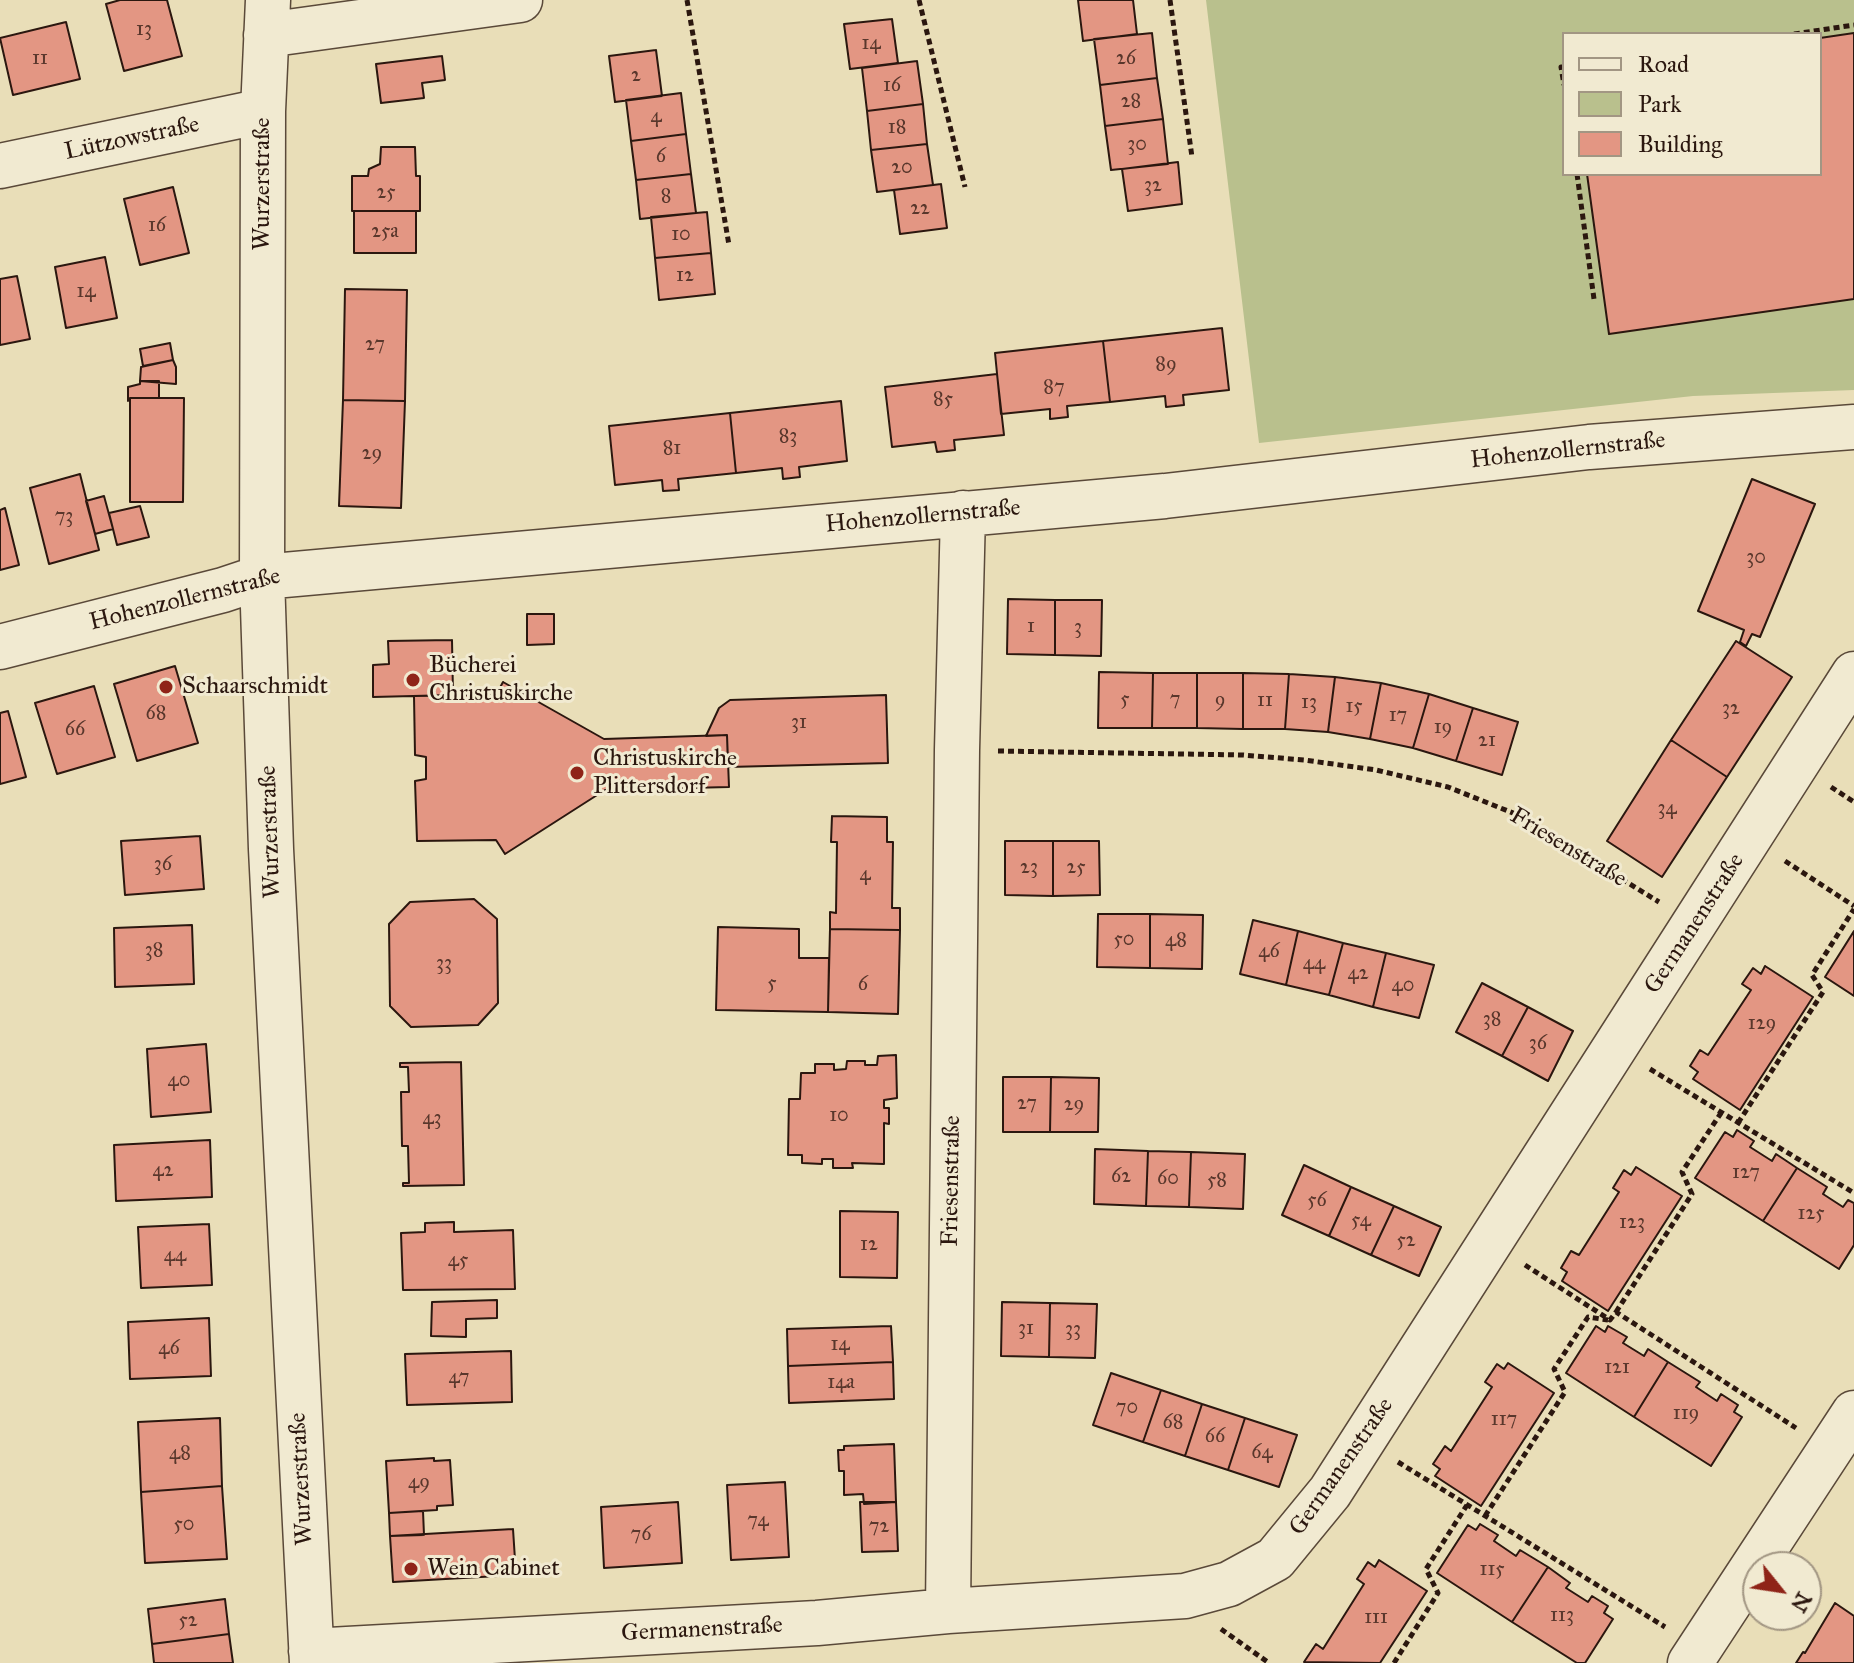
<!DOCTYPE html>
<html>
<head>
<meta charset="utf-8">
<style>
	body { margin:0 }
	#map { position:relative; width:1854px; height:1663px; overflow:hidden; background:#e9deb8; font-family:"IM FELL Great Primer",serif }
	canvas { display:block }
	.legend { position:absolute; left:1562px; top:32px; width:260px; height:144px; box-sizing:border-box; background:#f1ead1; border:2px solid #a29683; margin:0; padding:10px 14px; list-style:none; font-size:24px; color:#2b170f }
	.legend li { display:flex; align-items:center; gap:16px; height:40px }
	.legend b { width:40px; border:2px solid #a29683 }
	.north { position:absolute; left:1742px; top:1551px; width:80px; height:80px; box-sizing:border-box; background:#f1ead1; border:2px solid #a29683; border-radius:50%; rotate:120deg; font-size:22px; font-weight:700; line-height:32px; text-align:center; color:#2b170f }
	.north::after { content:''; display:block; margin:auto; width:28px; height:36px; background:#8f2418; clip-path:polygon(50% 0,100% 100%,50% 72%,0 100%) }
</style>
</head>
<body>
<div id="map">
<canvas width="1854" height="1663"></canvas>
<ul class="legend">
<li><b style="height:10px;background:#f1ead1"></b>Road</li>
<li><b style="height:22px;background:#b9c08d"></b>Park</li>
<li><b style="height:22px;background:#e39683"></b>Building</li>
</ul>
<div class="north">N</div>
</div>
<script>
const ctx = document.querySelector('canvas').getContext('2d');
ctx.lineJoin = 'round';
function fillPath(path, color) {
  ctx.fillStyle = color;
  ctx.fill(path, 'evenodd');
}
function toPath(rows) {
  const path = new Path2D();
  for (const r of rows) {
    path.moveTo(r[0], r[1]);
    for (let i = 2; i < r.length; i += 2) path.lineTo(r[i], r[i + 1]);
  }
  return path;
}
function trace(path, color, width, dash) {
  ctx.strokeStyle = color;
  ctx.lineWidth = width;
  ctx.lineCap = dash ? 'butt' : 'round';
  ctx.setLineDash(dash || []);
  ctx.stroke(path);
}
function label(font, color, halo, rows, align = 'center') {
  ctx.font = font + ' "IM FELL Great Primer",serif';
  ctx.lineWidth = 6;
  ctx.setLineDash([]);
  ctx.textBaseline = 'middle';
  ctx.strokeStyle = halo;
  ctx.fillStyle = color;
  for (const [text, x, y, turn = 0] of rows) {
    ctx.save();
    ctx.translate(x, y);
    ctx.rotate((+turn || 0) * Math.PI / 180);
    ctx.textAlign = isNaN(turn) ? turn : align;
    if (halo) ctx.strokeText(text, 0, 0);
    ctx.fillText(text, 0, 0);
    ctx.restore();
  }
}
fillPath(toPath([
	[1206,0,1854,0,1854,390,1693,396,1259,443],
	[1564,34,1820,34,1820,174,1564,174]
]), '#b9c08d');
const building = toPath([
	[120,0,167,0,182,56,124,71,106,4,120,0],
	[1078,0,1133,0,1137,34,1083,41,1078,0],
	[892,19,898,63,850,69,844,24,892,19],
	[66,22,80,79,13,95,0,38,66,22],
	[1152,33,1157,78,1100,85,1094,39,1152,33],
	[1854,33,1854,299,1609,334,1587,174,1820,174,1820,38,1854,33],
	[656,50,662,96,615,102,609,56,656,50],
	[442,56,445,80,422,83,424,98,381,103,376,64,442,56],
	[917,61,923,104,867,111,862,68,917,61],
	[1157,78,1163,119,1105,126,1100,85,1157,78],
	[681,93,686,134,631,141,626,100,681,93],
	[923,104,927,144,871,150,867,111,923,104],
	[1163,119,1168,164,1111,170,1105,126,1163,119],
	[686,134,691,174,636,180,631,141,686,134],
	[927,144,933,185,877,192,871,150,927,144],
	[381,147,415,147,416,176,420,176,420,211,352,211,352,176,368,176,369,169,380,164,381,147],
	[1178,162,1182,204,1128,211,1122,169,1178,162],
	[691,174,696,213,640,219,636,180,691,174],
	[941,184,947,228,900,234,894,190,941,184],
	[173,187,189,253,140,265,124,199,173,187],
	[354,211,416,211,416,253,354,253,354,211],
	[707,212,711,253,655,258,651,217,707,212],
	[711,253,715,294,659,300,655,258,711,253],
	[105,257,117,318,66,328,55,267,105,257],
	[17,276,30,339,0,345,0,279,17,276],
	[345,289,407,290,405,401,343,400,345,289],
	[1222,328,1229,390,1183,395,1184,405,1166,407,1165,396,1110,402,1103,341,1222,328],
	[1103,341,1110,402,1067,406,1068,417,1050,419,1050,409,1001,414,995,353,1103,341],
	[170,343,173,360,143,366,140,349,170,343],
	[173,360,176,367,176,384,140,381,141,367,173,360],
	[997,374,1004,435,954,440,955,450,937,452,935,442,892,447,885,387,997,374],
	[140,381,159,381,159,398,130,398,128,401,128,387,140,384,140,381],
	[130,398,184,398,183,502,130,502,130,398],
	[343,400,405,401,401,508,339,506,343,400],
	[841,401,847,461,799,467,800,477,783,479,782,468,736,473,730,413,841,401],
	[730,413,736,473,678,479,679,490,663,491,662,480,615,485,609,426,730,413],
	[80,474,99,550,49,564,30,488,80,474],
	[1752,479,1815,504,1760,637,1752,634,1746,646,1740,642,1744,630,1698,611,1752,479],
	[104,496,113,529,95,534,86,501,104,496],
	[140,506,149,537,117,545,109,513,140,506],
	[5,508,19,565,0,570,0,510,5,508],
	[1008,599,1055,600,1055,655,1007,654,1008,599],
	[1055,600,1102,600,1101,656,1055,655,1055,600],
	[527,614,554,614,554,644,527,645,527,614],
	[452,640,453,695,373,697,373,665,389,664,388,641,452,640],
	[1736,641,1792,677,1727,777,1671,740,1736,641],
	[175,666,198,743,137,761,114,684,175,666],
	[1099,672,1153,673,1152,728,1098,728,1099,672],
	[1153,673,1197,673,1197,728,1152,728,1153,673],
	[1197,673,1243,673,1243,729,1197,728,1197,673],
	[1243,673,1289,674,1285,729,1243,729,1243,673],
	[1289,674,1335,677,1328,732,1285,729,1289,674],
	[1335,677,1381,683,1370,739,1328,732,1335,677],
	[503,682,604,739,727,735,729,787,605,790,505,854,496,840,417,841,415,781,426,779,426,757,415,755,414,696,496,695,503,682],
	[1381,683,1429,694,1413,748,1370,739,1381,683],
	[94,686,115,757,57,774,35,703,94,686],
	[1429,694,1473,708,1456,761,1413,748,1429,694],
	[886,695,888,763,728,767,727,735,706,736,719,708,730,700,886,695],
	[1473,708,1518,722,1502,775,1456,761,1473,708],
	[8,711,26,777,0,784,0,713,8,711],
	[1671,740,1727,777,1662,877,1607,841,1671,740],
	[832,816,887,817,887,842,893,842,892,908,900,908,900,930,830,929,830,912,836,913,837,842,831,842,832,816],
	[200,836,204,889,125,895,121,841,200,836],
	[1005,841,1053,841,1053,896,1005,895,1005,841],
	[1053,841,1099,841,1100,895,1053,896,1053,841],
	[474,899,497,919,498,1003,478,1025,411,1027,390,1006,389,924,410,902,474,899],
	[1098,914,1150,914,1150,968,1097,967,1098,914],
	[1150,914,1203,915,1202,969,1150,968,1150,914],
	[1253,920,1298,931,1286,985,1240,974,1253,920],
	[192,925,194,984,115,987,114,928,192,925],
	[718,927,799,929,799,958,829,958,828,1012,716,1010,718,927],
	[830,929,900,930,898,1014,828,1012,830,929],
	[1298,931,1343,943,1329,995,1286,985,1298,931],
	[1854,931,1854,996,1825,977,1854,931],
	[1343,943,1386,953,1373,1007,1329,995,1343,943],
	[1386,953,1434,965,1419,1018,1373,1007,1386,953],
	[1765,966,1813,997,1740,1110,1693,1079,1698,1072,1690,1066,1700,1050,1708,1055,1751,990,1742,984,1753,968,1761,974,1765,966],
	[1482,983,1528,1007,1502,1056,1456,1032,1482,983],
	[1528,1007,1573,1031,1548,1081,1502,1056,1528,1007],
	[206,1044,211,1112,151,1117,147,1049,206,1044],
	[896,1055,897,1098,884,1100,884,1108,889,1108,889,1124,884,1123,884,1164,852,1163,853,1168,833,1168,833,1159,822,1159,822,1164,802,1163,802,1155,788,1155,789,1099,800,1099,801,1073,815,1073,815,1064,834,1064,834,1070,846,1069,847,1061,865,1061,865,1065,877,1065,878,1056,896,1055],
	[461,1062,464,1185,403,1186,403,1183,409,1183,408,1146,402,1146,401,1092,409,1092,408,1067,400,1067,400,1063,461,1062],
	[1003,1077,1051,1077,1050,1132,1003,1132,1003,1077],
	[1051,1077,1099,1078,1098,1132,1050,1132,1051,1077],
	[1737,1130,1754,1141,1750,1147,1772,1161,1776,1154,1797,1168,1763,1221,1695,1178,1725,1132,1733,1137,1737,1130],
	[210,1140,212,1197,116,1201,114,1145,210,1140],
	[1095,1149,1148,1151,1146,1206,1094,1204,1095,1149],
	[1148,1151,1191,1152,1189,1207,1146,1206,1148,1151],
	[1191,1152,1245,1154,1243,1209,1189,1207,1191,1152],
	[1304,1165,1351,1187,1329,1236,1282,1215,1304,1165],
	[1636,1167,1682,1196,1608,1311,1562,1281,1567,1272,1561,1268,1571,1251,1579,1255,1619,1192,1613,1188,1624,1170,1631,1175,1636,1167],
	[1797,1168,1827,1187,1823,1194,1843,1207,1848,1200,1854,1203,1854,1245,1839,1269,1763,1221,1797,1168],
	[1351,1187,1394,1206,1371,1255,1329,1236,1351,1187],
	[1394,1206,1441,1227,1419,1276,1371,1255,1394,1206],
	[840,1211,898,1212,897,1278,840,1277,840,1211],
	[454,1222,454,1232,513,1230,515,1289,403,1290,401,1233,425,1232,425,1223,454,1222],
	[209,1224,212,1285,141,1288,138,1227,209,1224],
	[497,1300,497,1318,466,1319,466,1337,431,1336,432,1302,497,1300],
	[1002,1302,1050,1303,1049,1357,1001,1356,1002,1302],
	[1050,1303,1097,1304,1095,1358,1049,1357,1050,1303],
	[209,1318,211,1376,130,1379,128,1322,209,1318],
	[891,1326,893,1362,788,1366,787,1329,891,1326],
	[1596,1326,1605,1332,1608,1326,1627,1337,1623,1343,1644,1356,1648,1349,1668,1362,1634,1417,1566,1373,1596,1326],
	[511,1351,512,1402,407,1405,405,1354,511,1351],
	[893,1362,894,1399,789,1403,788,1366,893,1362],
	[1668,1362,1700,1382,1696,1387,1717,1401,1721,1394,1738,1405,1734,1412,1742,1417,1711,1466,1634,1417,1668,1362],
	[1508,1363,1554,1393,1481,1506,1435,1476,1440,1469,1433,1464,1445,1446,1451,1451,1492,1387,1485,1382,1497,1364,1504,1369,1508,1363],
	[1111,1373,1161,1390,1143,1442,1093,1425,1111,1373],
	[1161,1390,1202,1404,1185,1456,1143,1442,1161,1390],
	[1202,1404,1245,1418,1228,1470,1185,1456,1202,1404],
	[220,1418,222,1486,141,1492,138,1422,220,1418],
	[1245,1418,1297,1435,1279,1487,1228,1470,1245,1418],
	[894,1444,896,1502,864,1504,863,1494,844,1495,844,1471,839,1471,838,1450,844,1450,844,1446,894,1444],
	[434,1458,434,1461,450,1460,453,1505,437,1506,437,1510,389,1513,386,1461,434,1458],
	[785,1482,789,1557,731,1560,727,1485,785,1482],
	[222,1486,227,1559,145,1563,141,1492,222,1486],
	[678,1502,682,1563,604,1568,601,1507,678,1502],
	[860,1502,896,1502,898,1551,862,1552,860,1502],
	[423,1511,424,1535,390,1536,389,1513,423,1511],
	[1480,1524,1498,1535,1494,1541,1516,1556,1520,1550,1548,1567,1512,1622,1437,1573,1468,1525,1476,1530,1480,1524],
	[513,1529,516,1575,393,1582,390,1536,513,1529],
	[1379,1560,1427,1591,1380,1663,1304,1662,1316,1644,1323,1649,1364,1584,1357,1579,1368,1562,1375,1567,1379,1560],
	[1548,1567,1570,1583,1566,1588,1588,1602,1592,1596,1608,1606,1604,1613,1613,1619,1585,1663,1577,1663,1512,1622,1548,1567],
	[225,1599,229,1634,152,1644,148,1609,225,1599],
	[1835,1603,1854,1616,1854,1663,1796,1663,1803,1652,1805,1653,1835,1603],
	[229,1634,233,1663,154,1663,152,1644,229,1634]
]);
fillPath(building, '#e39683');
trace(building, '#2b170f', 2);
const street = toPath([
	[268,0,263,111,262,577,271,849,312,1663],
	[266,35,520,0],
	[0,166,263,111],
	[0,647,223,590,262,577,1165,496,1589,447,1854,427],
	[948,1611,957,750,963,513],
	[311,1651,817,1623,948,1611,1185,1596,1229,1584,1275,1559,1330,1492,1854,674],
	[1690,1663,1854,1413]
]);
trace(street, '#5a4939', 47);
trace(toPath([
	[687,0,729,245],
	[919,0,965,187],
	[1170,0,1192,157],
	[1794,34,1854,25],
	[1564,67,1561,67,1564,85],
	[1577,174,1594,299],
	[998,751,1243,755,1304,760,1376,770,1448,787,1518,815,1659,902],
	[1831,787,1854,802],
	[1785,861,1854,906],
	[1650,1069,1854,1193],
	[1738,1123,1823,992,1812,975,1854,909],
	[1525,1265,1610,1320,1616,1312,1796,1428],
	[1616,1312,1692,1194,1682,1172,1721,1113],
	[1398,1462,1665,1627],
	[1485,1516,1565,1392,1554,1369,1588,1317,1608,1320],
	[1221,1629,1269,1663],
	[1394,1663,1438,1593,1426,1569,1467,1505]
]), '#2b170f', 5, [6, 4]);
trace(street, '#f1ead1', 44);
for (const [x, y, r, color] of [
	[413,680,8,"#8f2418"],
	[166,687,8,"#8f2418"],
	[577,773,8,"#8f2418"],
	[411,1569,8,"#8f2418"]
]) {
  const dot = new Path2D();
  dot.arc(x, y, r, 0, 2 * Math.PI);
  ctx.fillStyle = color;
  ctx.fill(dot);
  trace(dot, '#f1ead1', 3);
}
label('20px', '#59372c', null, [
	["13",144,30],
	["14",871,44],
	["11",40,59],
	["26",1126,59],
	["2",636,76],
	["16",892,86],
	["28",1131,102],
	["4",656,117],
	["18",897,128],
	["30",1137,145],
	["6",661,157],
	["20",902,168],
	["32",1153,186],
	["25",386,193],
	["8",666,197],
	["22",920,209],
	["16",157,226],
	["25a",385,232],
	["10",681,235],
	["12",685,276],
	["14",86,292],
	["27",375,345],
	["89",1166,365],
	["87",1054,388],
	["85",943,400],
	["83",788,437],
	["81",672,449],
	["29",372,454],
	["73",64,517],
	["30",1756,558],
	["1",1031,627],
	["3",1078,628],
	["5",1125,700],
	["7",1175,700],
	["9",1220,701],
	["11",1265,701],
	["13",1309,703],
	["15",1354,707],
	["32",1731,709],
	["68",156,714],
	["17",1398,716],
	["31",799,723],
	["19",1443,728],
	["66",75,730],
	["21",1487,741],
	["34",1667,809],
	["36",163,865],
	["23",1029,868],
	["25",1076,868],
	["4",865,875],
	["50",1124,940],
	["48",1176,941],
	["38",154,951],
	["46",1269,952],
	["33",444,964],
	["44",1314,964],
	["42",1358,974],
	["5",772,984],
	["6",863,985],
	["40",1403,986],
	["38",1492,1020],
	["129",1762,1024],
	["36",1538,1044],
	["40",179,1081],
	["27",1027,1104],
	["29",1074,1105],
	["10",839,1116],
	["43",432,1119],
	["42",163,1171],
	["127",1746,1173],
	["62",1121,1177],
	["60",1168,1179],
	["58",1217,1181],
	["56",1317,1201],
	["125",1811,1214],
	["54",1361,1221],
	["123",1632,1223],
	["52",1406,1241],
	["12",869,1245],
	["44",175,1256],
	["45",458,1261],
	["31",1026,1329],
	["33",1073,1330],
	["14",840,1345],
	["46",169,1349],
	["121",1617,1368],
	["47",459,1378],
	["14a",841,1383],
	["70",1127,1408],
	["119",1686,1414],
	["117",1504,1420],
	["68",1173,1423],
	["66",1215,1437],
	["64",1262,1453],
	["48",180,1454],
	["49",419,1483],
	["74",758,1521],
	["50",184,1525],
	["72",879,1527],
	["76",641,1535],
	["115",1492,1570],
	["113",1562,1616],
	["111",1376,1618],
	["52",188,1621]
]);
label('24px', '#2b170f', '#f1ead1', [
	["Lützowstraße",132,139,-12],
	["Wurzerstraße",263,184,-90],
	["Hohenzollernstraße",1568,451,-6],
	["Hohenzollernstraße",923,517,-5],
	["Hohenzollernstraße",185,600,-14],
	["Wurzerstraße",271,832,-92],
	["Friesenstraße",1568,848,31],
	["Germanenstraße",1695,924,-57],
	["Friesenstraße",952,1181,-89],
	["Germanenstraße",1342,1467,-55],
	["Wurzerstraße",302,1479,-93],
	["Germanenstraße",702,1630,-3]
]);
label('24px', '#2b170f', '#f1ead1', [
	["Bücherei",429,666],
	["Christuskirche",429,694],
	["Schaarschmidt",182,687],
	["Christuskirche",593,759],
	["Plittersdorf",593,787],
	["Wein Cabinet",427,1569]
], 'left');
</script>
</body>
</html>
